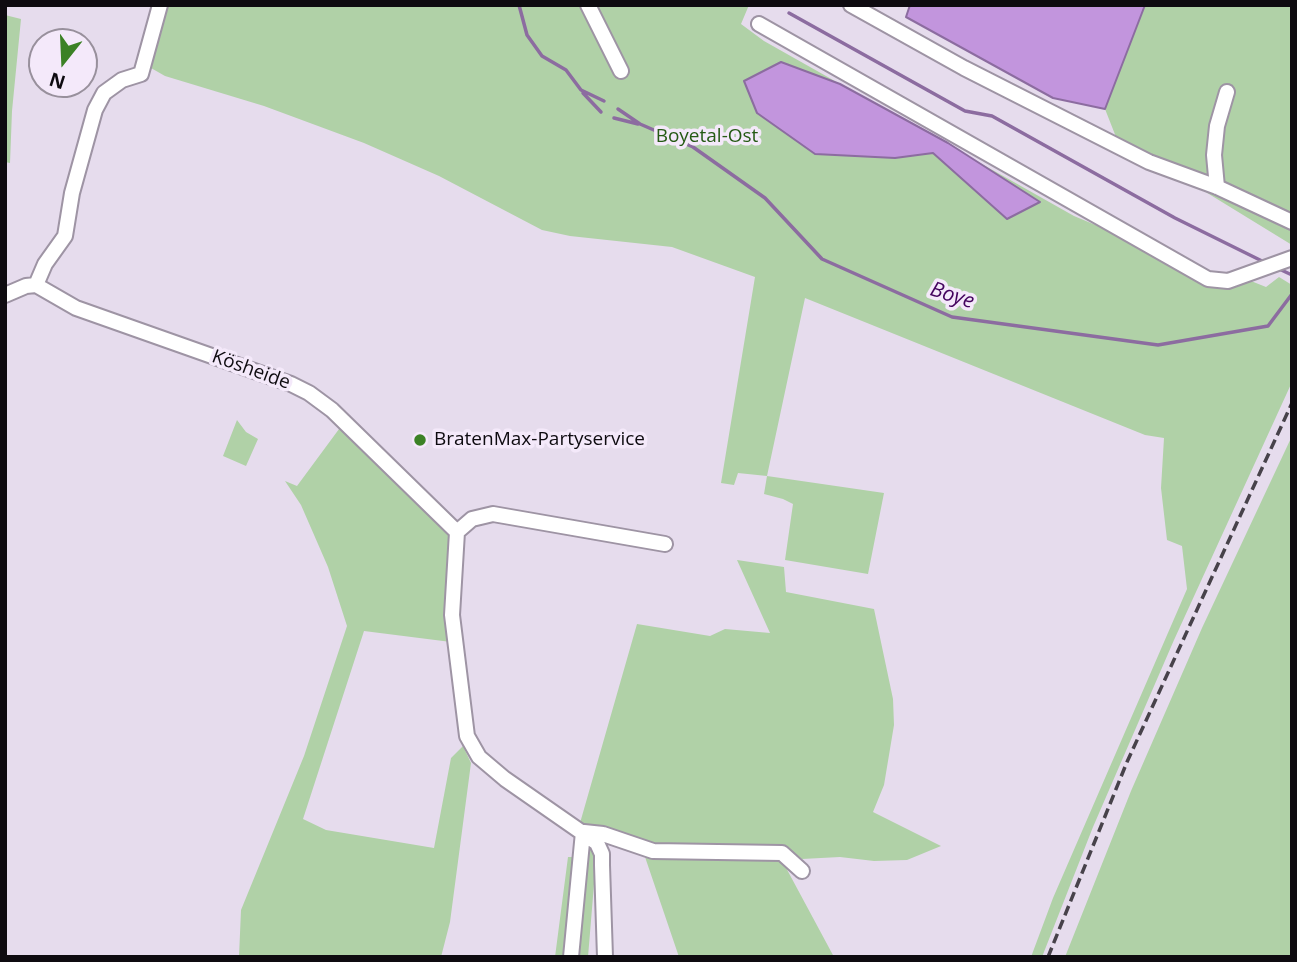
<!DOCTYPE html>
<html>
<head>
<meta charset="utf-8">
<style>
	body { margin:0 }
	#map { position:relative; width:1297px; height:962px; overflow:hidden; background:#e6dced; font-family:"Open Sans",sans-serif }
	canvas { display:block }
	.frame { position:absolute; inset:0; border:7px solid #0e0b10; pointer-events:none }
	.north { position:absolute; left:28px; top:28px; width:70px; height:70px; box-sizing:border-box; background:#f4e9fa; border:2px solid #98909c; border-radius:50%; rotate:198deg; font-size:19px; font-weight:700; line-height:28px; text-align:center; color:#0e0b10 }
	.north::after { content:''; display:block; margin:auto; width:24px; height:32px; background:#3b8125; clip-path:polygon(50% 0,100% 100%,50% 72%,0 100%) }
</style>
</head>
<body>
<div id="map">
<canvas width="1297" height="962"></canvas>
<div class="frame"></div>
<div class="north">N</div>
</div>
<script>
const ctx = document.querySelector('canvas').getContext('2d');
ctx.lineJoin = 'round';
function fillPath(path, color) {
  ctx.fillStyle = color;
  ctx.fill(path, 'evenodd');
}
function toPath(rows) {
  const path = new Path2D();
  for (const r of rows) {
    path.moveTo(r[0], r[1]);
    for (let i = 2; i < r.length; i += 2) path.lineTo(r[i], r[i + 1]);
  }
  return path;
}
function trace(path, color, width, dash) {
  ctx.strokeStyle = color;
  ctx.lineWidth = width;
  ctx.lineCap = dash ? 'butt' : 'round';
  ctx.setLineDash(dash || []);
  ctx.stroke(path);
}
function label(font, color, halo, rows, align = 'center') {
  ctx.font = font + ' "Open Sans",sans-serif';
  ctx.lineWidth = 7;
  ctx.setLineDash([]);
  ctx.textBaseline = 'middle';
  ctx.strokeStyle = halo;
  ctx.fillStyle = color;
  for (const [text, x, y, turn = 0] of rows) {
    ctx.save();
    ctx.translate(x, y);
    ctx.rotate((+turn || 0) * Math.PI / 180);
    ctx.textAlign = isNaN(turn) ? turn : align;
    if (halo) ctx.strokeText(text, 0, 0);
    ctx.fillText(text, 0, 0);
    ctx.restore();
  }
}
fillPath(toPath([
	[166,5,749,5,741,24,764,41,1074,216,1222,278,1251,281,1266,287,1279,277,1292,285,1292,382,1174,640,1093,827,1042,957,1031,957,1053,898,1187,589,1182,546,1167,540,1161,488,1164,438,1145,435,805,298,767,476,884,493,868,574,785,560,793,504,783,499,764,494,767,476,738,473,734,485,721,483,755,277,672,247,570,236,542,230,439,176,364,143,264,106,165,76,151,68],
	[1145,5,1292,5,1292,245,1116,137,1105,109],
	[5,15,21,19,12,111,10,163,5,162],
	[237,420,246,432,258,439,246,466,223,456],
	[342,425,451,534,451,642,364,631,303,819,326,830,434,848,451,758,463,746,471,763,450,922,441,957,239,957,241,910,304,756,347,626,328,567,301,505,285,481,297,486],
	[1292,436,1292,957,1065,957,1131,791,1202,628],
	[737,560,784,567,786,592,874,609,893,699,894,725,884,785,873,812,941,846,907,860,874,861,840,857,802,859,790,851,651,847,580,823,637,624,710,636,725,629,770,633],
	[590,846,592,846,596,860,588,957,555,957,568,857,585,857,586,848],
	[644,854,774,858,784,864,834,957,679,957]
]), '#b0d1a7');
const water = toPath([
	[910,5,1145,5,1105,109,1053,98,906,17,910,5],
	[781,62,840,84,948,143,1040,202,1007,219,933,153,895,158,815,154,757,113,744,81,781,62]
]);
fillPath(water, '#c295dd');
trace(water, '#8c6ca0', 2);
trace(toPath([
	[519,5,527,35,542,56,566,70,581,90,604,101],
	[789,13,965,111,992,116,1175,218,1264,262],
	[583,93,601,112],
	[618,109,640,124,693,147,765,198,822,259,952,317,1158,345,1268,326,1292,294],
	[614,118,638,124],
	[1277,268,1292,275]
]), '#8c6ca0', 3.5);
const minor = toPath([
	[588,5,621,71],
	[851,5,964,68,1149,162,1217,187,1292,222],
	[759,24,1208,279,1228,281,1292,258],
	[1217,187,1214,155,1217,126,1227,92],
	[36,285,45,264,65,236,72,193,95,110,104,93,122,80,141,74,160,5],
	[5,295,26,286,36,285,76,308,291,384,309,393,332,410,457,532],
	[457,532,452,615,467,736,479,757,505,779,597,843,602,854,602,865,605,957],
	[457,532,472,519,493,514,665,544],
	[584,832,603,834,653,851,782,853,802,871],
	[571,957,583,832]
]);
trace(minor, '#9e94a4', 18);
trace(minor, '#fff', 14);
trace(toPath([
	[1048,957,1127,762,1292,403]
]), '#47424a', 3.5, [10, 5]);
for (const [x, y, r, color] of [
	[420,440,7,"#3b8125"]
]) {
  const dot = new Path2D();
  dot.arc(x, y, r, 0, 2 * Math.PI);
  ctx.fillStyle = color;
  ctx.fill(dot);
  trace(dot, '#f4e9fa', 2.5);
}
label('19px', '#255a14', '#f4e9fa', [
	["Boyetal-Ost",707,137]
]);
label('19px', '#0e0b10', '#f4e9fa', [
	["Kösheide",251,370,20]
]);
label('19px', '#0e0b10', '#f4e9fa', [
	["BratenMax-Partyservice",434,440]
], 'left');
label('italic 21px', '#43035d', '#f4e9fa', [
	["Boye",952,296,18]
]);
</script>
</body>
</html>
